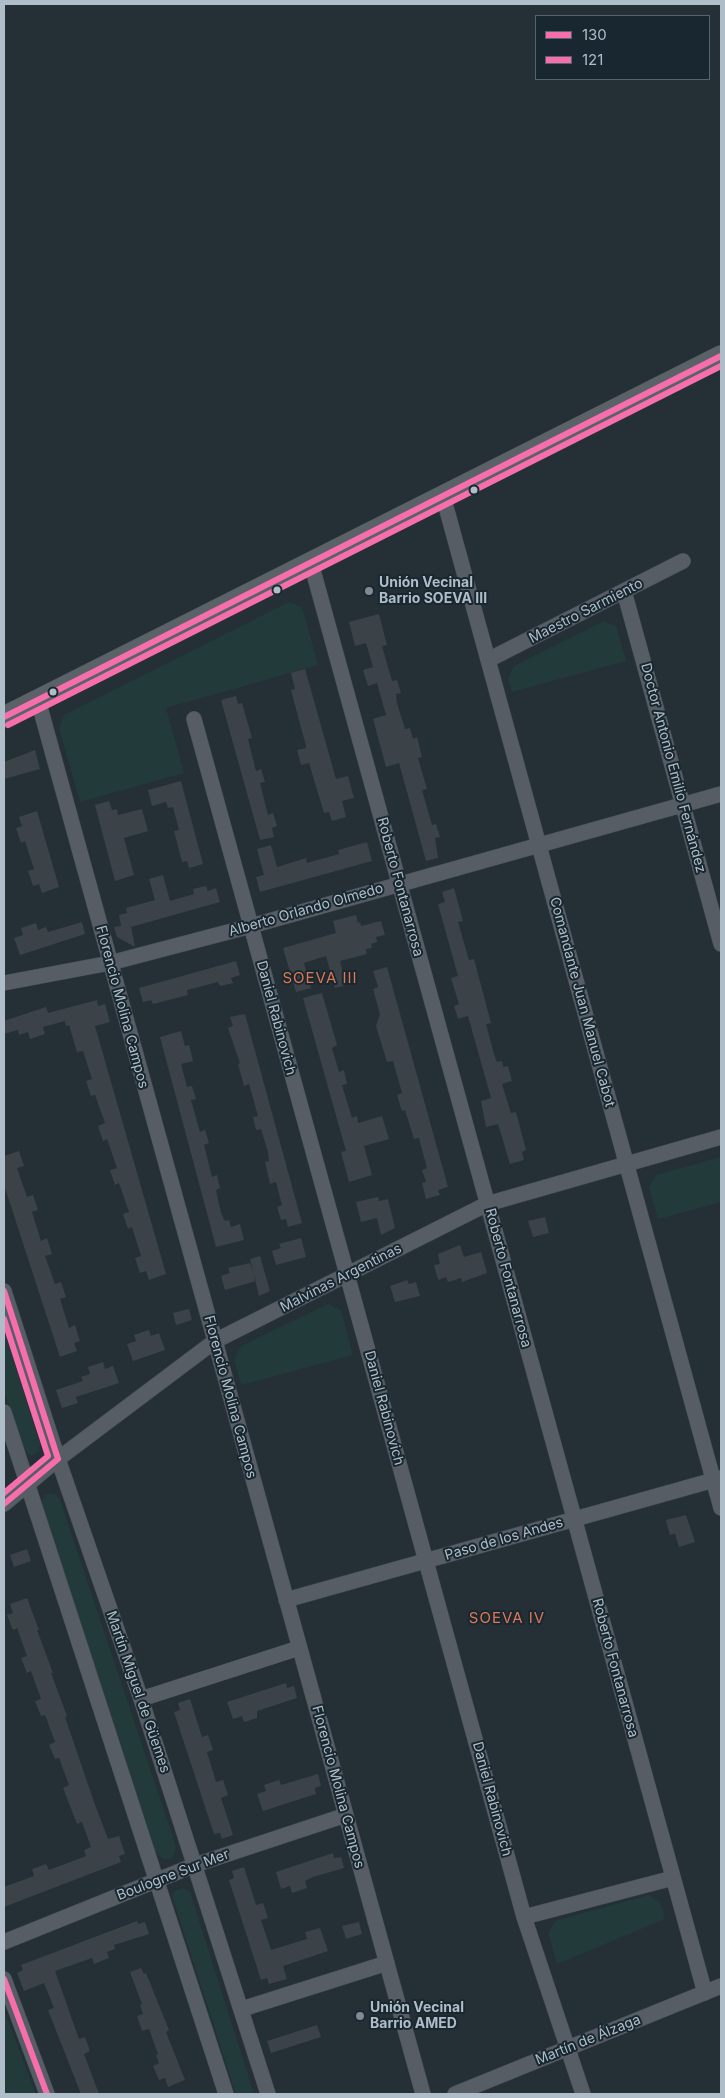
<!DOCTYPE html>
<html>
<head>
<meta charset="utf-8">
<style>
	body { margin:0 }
	#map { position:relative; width:725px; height:2098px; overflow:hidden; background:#252f36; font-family:Inter,sans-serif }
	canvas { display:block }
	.frame { position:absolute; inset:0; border:5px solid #aebdc8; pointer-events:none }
	.legend { position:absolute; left:535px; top:15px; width:175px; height:65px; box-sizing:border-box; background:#192730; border:1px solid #55636d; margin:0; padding:6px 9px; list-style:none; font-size:15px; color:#aebdc8 }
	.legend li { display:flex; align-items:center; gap:10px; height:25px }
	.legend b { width:25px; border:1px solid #55636d }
</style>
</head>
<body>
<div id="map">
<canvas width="725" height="2098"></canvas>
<div class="frame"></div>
<ul class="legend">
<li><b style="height:6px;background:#f66eac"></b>130</li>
<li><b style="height:6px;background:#f66eac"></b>121</li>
</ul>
</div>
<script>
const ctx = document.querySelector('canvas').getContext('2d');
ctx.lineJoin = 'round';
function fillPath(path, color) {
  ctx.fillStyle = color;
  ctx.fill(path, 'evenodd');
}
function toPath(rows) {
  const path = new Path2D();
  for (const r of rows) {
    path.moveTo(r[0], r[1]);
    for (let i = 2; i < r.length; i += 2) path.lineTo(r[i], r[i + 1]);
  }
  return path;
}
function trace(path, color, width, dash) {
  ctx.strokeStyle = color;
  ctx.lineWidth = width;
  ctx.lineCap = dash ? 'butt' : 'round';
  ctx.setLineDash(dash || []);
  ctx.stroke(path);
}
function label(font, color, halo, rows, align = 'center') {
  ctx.font = font + ' Inter,sans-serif';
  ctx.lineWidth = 4;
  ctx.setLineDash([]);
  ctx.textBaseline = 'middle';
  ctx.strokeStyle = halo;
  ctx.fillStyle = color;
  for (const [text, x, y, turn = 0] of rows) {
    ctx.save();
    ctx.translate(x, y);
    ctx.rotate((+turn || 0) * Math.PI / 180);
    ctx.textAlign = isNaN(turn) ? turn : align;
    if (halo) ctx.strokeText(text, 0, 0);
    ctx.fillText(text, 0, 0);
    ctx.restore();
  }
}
fillPath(toPath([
	[289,602,302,607,318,665,166,708,184,773,80,802,59,728,64,715],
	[604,621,616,626,626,661,512,692,508,678,514,666],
	[721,1157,721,1202,658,1219,649,1187,656,1175],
	[328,1304,341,1310,353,1355,241,1385,234,1360,241,1346],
	[4,1330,40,1444,39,1451,32,1456,23,1450,4,1391],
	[50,1493,57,1495,60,1500,176,1846,174,1855,170,1859,163,1859,155,1852,41,1504,45,1495],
	[183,1888,190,1892,254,2094,236,2094,172,1896,175,1891],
	[648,1895,660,1902,665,1919,557,1964,548,1933,555,1921],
	[4,2010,36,2094,4,2094]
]), '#223b3a');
fillPath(toPath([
	[379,614,387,645,382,646,392,681,397,680,401,693,396,694,397,703,405,729,410,728,413,739,417,737,422,757,418,758,427,789,422,790,432,825,436,824,440,837,435,838,438,858,426,861,399,763,386,767,376,730,373,719,386,715,377,683,368,686,363,670,373,667,366,643,355,646,349,622],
	[305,669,336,779,348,776,354,798,342,801,346,817,332,821,329,812,324,813,309,763,301,765,297,750,306,748,306,746,291,690,295,689,291,673],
	[236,696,238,704,242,703,252,738,248,739,256,771,261,769,265,782,260,783,268,815,273,813,277,826,272,828,274,837,260,840,221,700],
	[35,750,40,769,4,779,4,762],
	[181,781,203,864,189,868,187,861,182,862,174,831,179,830,173,807,168,808,166,802,152,806,148,790],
	[109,801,112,810,117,809,118,815,142,809,148,831,124,838,134,875,115,881,95,805],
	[37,811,59,887,42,893,39,884,33,886,28,871,34,869,25,841,21,843,16,828,22,826,19,817],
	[367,842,372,861,260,892,256,877,264,875,257,849,271,845,277,867,306,858,307,863,339,854,338,850],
	[163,875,170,901,194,894,193,889,206,886,208,891,216,888,220,902,131,927,135,947,117,937,114,927,121,926,119,915,127,913,126,908,155,900,149,879],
	[454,888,463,921,458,922,469,960,474,959,491,1023,486,1024,494,1054,497,1062,502,1061,503,1067,508,1066,512,1081,502,1084,511,1113,516,1112,526,1150,522,1152,524,1160,510,1164,498,1124,486,1127,481,1101,491,1098,468,1016,458,1019,454,1006,459,1004,451,978,458,976,438,904,445,902,442,892],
	[356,915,358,923,360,922,361,926,381,921,385,935,376,937,377,942,371,944,372,948,366,949,367,954,340,961,346,985,335,988,326,956,304,963,311,988,296,992,283,948,336,933,333,921],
	[82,922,85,934,20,955,14,938,23,935,21,928,36,923,38,930,46,927,48,932],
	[236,961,240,975,231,978,233,983,220,986,218,982,199,987,187,990,188,995,153,1004,151,1000,143,1002,139,988],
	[387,967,448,1187,438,1190,440,1195,426,1199,422,1183,426,1182,422,1170,427,1168,421,1146,419,1138,414,1139,405,1110,402,1111,397,1095,402,1093,393,1061,387,1062,376,1026,380,1014,373,989,378,987,373,971],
	[322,993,337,1045,332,1048,339,1072,344,1070,347,1084,342,1085,352,1118,357,1116,358,1123,382,1116,389,1139,364,1146,372,1175,349,1182,341,1152,346,1151,303,998],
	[97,1000,98,1006,105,1004,110,1022,95,1026,166,1274,149,1280,146,1271,140,1273,135,1258,141,1256,132,1227,128,1229,123,1214,129,1212,119,1183,115,1185,110,1170,117,1168,107,1139,103,1141,98,1126,105,1123,95,1095,91,1096,86,1081,92,1079,83,1051,77,1052,69,1025,66,1026,65,1021,43,1027,45,1034,30,1039,28,1032,19,1035,18,1030,4,1034,4,1021,46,1007,48,1013],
	[245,1014,302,1223,288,1227,286,1219,281,1220,277,1207,282,1205,276,1182,270,1184,265,1162,269,1161,268,1152,261,1129,256,1130,253,1117,258,1116,249,1084,244,1086,238,1064,240,1063,228,1028,233,1026,230,1017],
	[181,1031,185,1046,189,1045,193,1061,181,1064,187,1087,192,1086,196,1099,191,1100,200,1132,205,1130,209,1143,204,1145,212,1177,217,1175,220,1188,216,1190,221,1213,225,1221,229,1220,231,1227,240,1224,244,1240,216,1247,160,1037],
	[19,1151,24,1166,17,1168,27,1197,33,1195,38,1210,32,1212,41,1241,47,1238,52,1254,45,1256,55,1284,61,1282,66,1297,60,1299,69,1328,75,1325,80,1341,74,1343,77,1351,60,1357,4,1185,4,1156],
	[378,1197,379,1201,388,1199,395,1228,381,1235,377,1218,361,1222,356,1202],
	[545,1217,549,1233,533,1237,528,1221],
	[301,1238,306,1257,276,1265,272,1251,281,1248,279,1244],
	[460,1245,464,1257,481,1252,487,1273,462,1282,461,1278,448,1282,446,1277,438,1280,434,1265,440,1264,438,1254],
	[260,1256,270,1291,259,1296,250,1259],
	[250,1263,256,1281,225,1290,221,1276,230,1273,228,1268],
	[407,1280,409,1284,416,1282,420,1296,395,1302,390,1286],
	[189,1309,192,1320,176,1325,173,1313],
	[149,1330,151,1336,159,1333,165,1350,133,1361,127,1344,136,1341,134,1335],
	[103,1362,105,1369,113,1366,119,1383,76,1397,78,1403,62,1408,56,1390,83,1381,81,1377,90,1374,88,1367],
	[686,1515,695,1542,679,1547,675,1534,670,1535,666,1520],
	[27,1549,31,1561,14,1567,10,1555],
	[27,1598,39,1630,37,1630,53,1673,51,1673,67,1716,65,1717,94,1802,108,1839,119,1836,125,1854,119,1856,121,1862,4,1907,4,1887,34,1876,32,1869,46,1864,49,1870,86,1856,84,1850,91,1847,82,1822,77,1824,63,1788,69,1785,59,1758,55,1759,49,1745,55,1742,45,1715,41,1716,35,1701,41,1699,31,1671,27,1673,21,1658,27,1656,17,1628,13,1630,7,1615,13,1613,10,1604],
	[286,1683,287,1688,294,1686,297,1698,257,1711,257,1718,244,1722,242,1716,233,1719,227,1702],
	[190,1699,202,1737,208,1735,213,1750,207,1752,216,1782,223,1780,228,1795,221,1798,233,1835,222,1839,220,1833,214,1834,174,1712,180,1710,178,1703],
	[318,1774,321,1786,315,1788,316,1794,263,1811,257,1794,266,1791,264,1785,279,1780,281,1785],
	[333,1853,334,1858,341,1857,344,1868,313,1877,305,1881,307,1888,292,1893,290,1886,281,1889,276,1872],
	[244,1867,256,1905,263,1903,268,1918,261,1920,271,1950,307,1939,305,1932,320,1928,328,1951,283,1966,287,1979,269,1984,267,1978,261,1980,229,1880,234,1878,232,1871],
	[137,1921,138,1924,145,1922,149,1934,114,1945,115,1949,107,1952,109,1958,94,1964,92,1958,55,1971,79,2039,85,2037,90,2051,84,2054,99,2094,81,2094,48,2010,54,2008,44,1983,24,1991,17,1973,23,1970,21,1965],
	[359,1922,362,1934,346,1939,342,1926],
	[141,1968,144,1974,146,1973,169,2030,166,2032,185,2080,168,2087,165,2078,159,2080,153,2066,159,2063,156,2055,158,2054,149,2029,142,2031,137,2016,143,2014,140,2005,142,2004,130,1972],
	[317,2025,321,2037,271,2053,267,2041]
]), '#3b4349');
const street = toPath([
	[443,496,721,1508],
	[311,563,705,1993],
	[624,591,721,944],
	[488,660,683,561],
	[38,700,423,2094],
	[194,719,524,1917,583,2094],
	[4,983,110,963,251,926,721,794],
	[4,1291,58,1459,141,1699,268,2094],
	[4,1412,226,2094],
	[4,1504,58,1459,215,1341,487,1204,721,1137],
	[286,1600,721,1478],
	[141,1699,299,1648],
	[524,1917,673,1878],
	[4,1942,195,1865,346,1815],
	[4,1979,47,2094],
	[242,2009,387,1963],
	[455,2094,721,1986]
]);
const secondary = toPath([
	[4,717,721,356]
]);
trace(street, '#444b50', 16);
trace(secondary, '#444b50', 22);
trace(street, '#565d64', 15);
trace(secondary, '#5a6268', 21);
trace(toPath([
	[4,717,721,356],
	[4,1291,58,1459],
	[4,1504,58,1459],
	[4,1979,47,2094]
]), '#f66eac', 6);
trace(toPath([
	[8,725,721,366],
	[4,1319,48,1456,4,1493]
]), '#f66eac', 6);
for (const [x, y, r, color] of [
	[474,490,4.5,"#aebdc8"],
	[277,590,4.5,"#aebdc8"],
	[369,591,5,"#7e8b95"],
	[53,692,4.5,"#aebdc8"],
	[360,2016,5,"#7e8b95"]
]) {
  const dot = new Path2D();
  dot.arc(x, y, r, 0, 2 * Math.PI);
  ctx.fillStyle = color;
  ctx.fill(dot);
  trace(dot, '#192730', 2);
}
label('bold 14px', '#aebdc8', '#192730', [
	["Unión Vecinal",379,583],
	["Barrio SOEVA III",379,599],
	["Unión Vecinal",370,2008],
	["Barrio AMED",370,2024]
], 'left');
label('14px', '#aebdc8', '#192730', [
	["Maestro Sarmiento",586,611,-27],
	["Doctor Antonio Emilio Fernández",673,768,75],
	["Roberto Fontanarrosa",400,887,75],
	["Alberto Orlando Olmedo",306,910,-16],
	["Comandante Juan Manuel Cabot",582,1002,75],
	["Florencio Molina Campos",122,1007,75],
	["Daniel Rabinovich",276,1018,75],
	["Malvinas Argentinas",341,1278,-27],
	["Roberto Fontanarrosa",508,1278,75],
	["Florencio Molina Campos",230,1397,75],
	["Daniel Rabinovich",384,1408,75],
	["Paso de los Andes",504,1539,-16],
	["Roberto Fontanarrosa",615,1668,75],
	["Martín Miguel de Güemes",138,1692,71],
	["Florencio Molina Campos",338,1787,75],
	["Daniel Rabinovich",492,1799,75],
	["Boulogne Sur Mer",173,1875,-21],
	["Martín de Álzaga",588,2040,-22]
]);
ctx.letterSpacing = '1px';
label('15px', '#de7853', '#192730', [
	["SOEVA III",320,978],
	["SOEVA IV",507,1618]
]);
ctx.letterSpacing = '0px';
</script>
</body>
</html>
